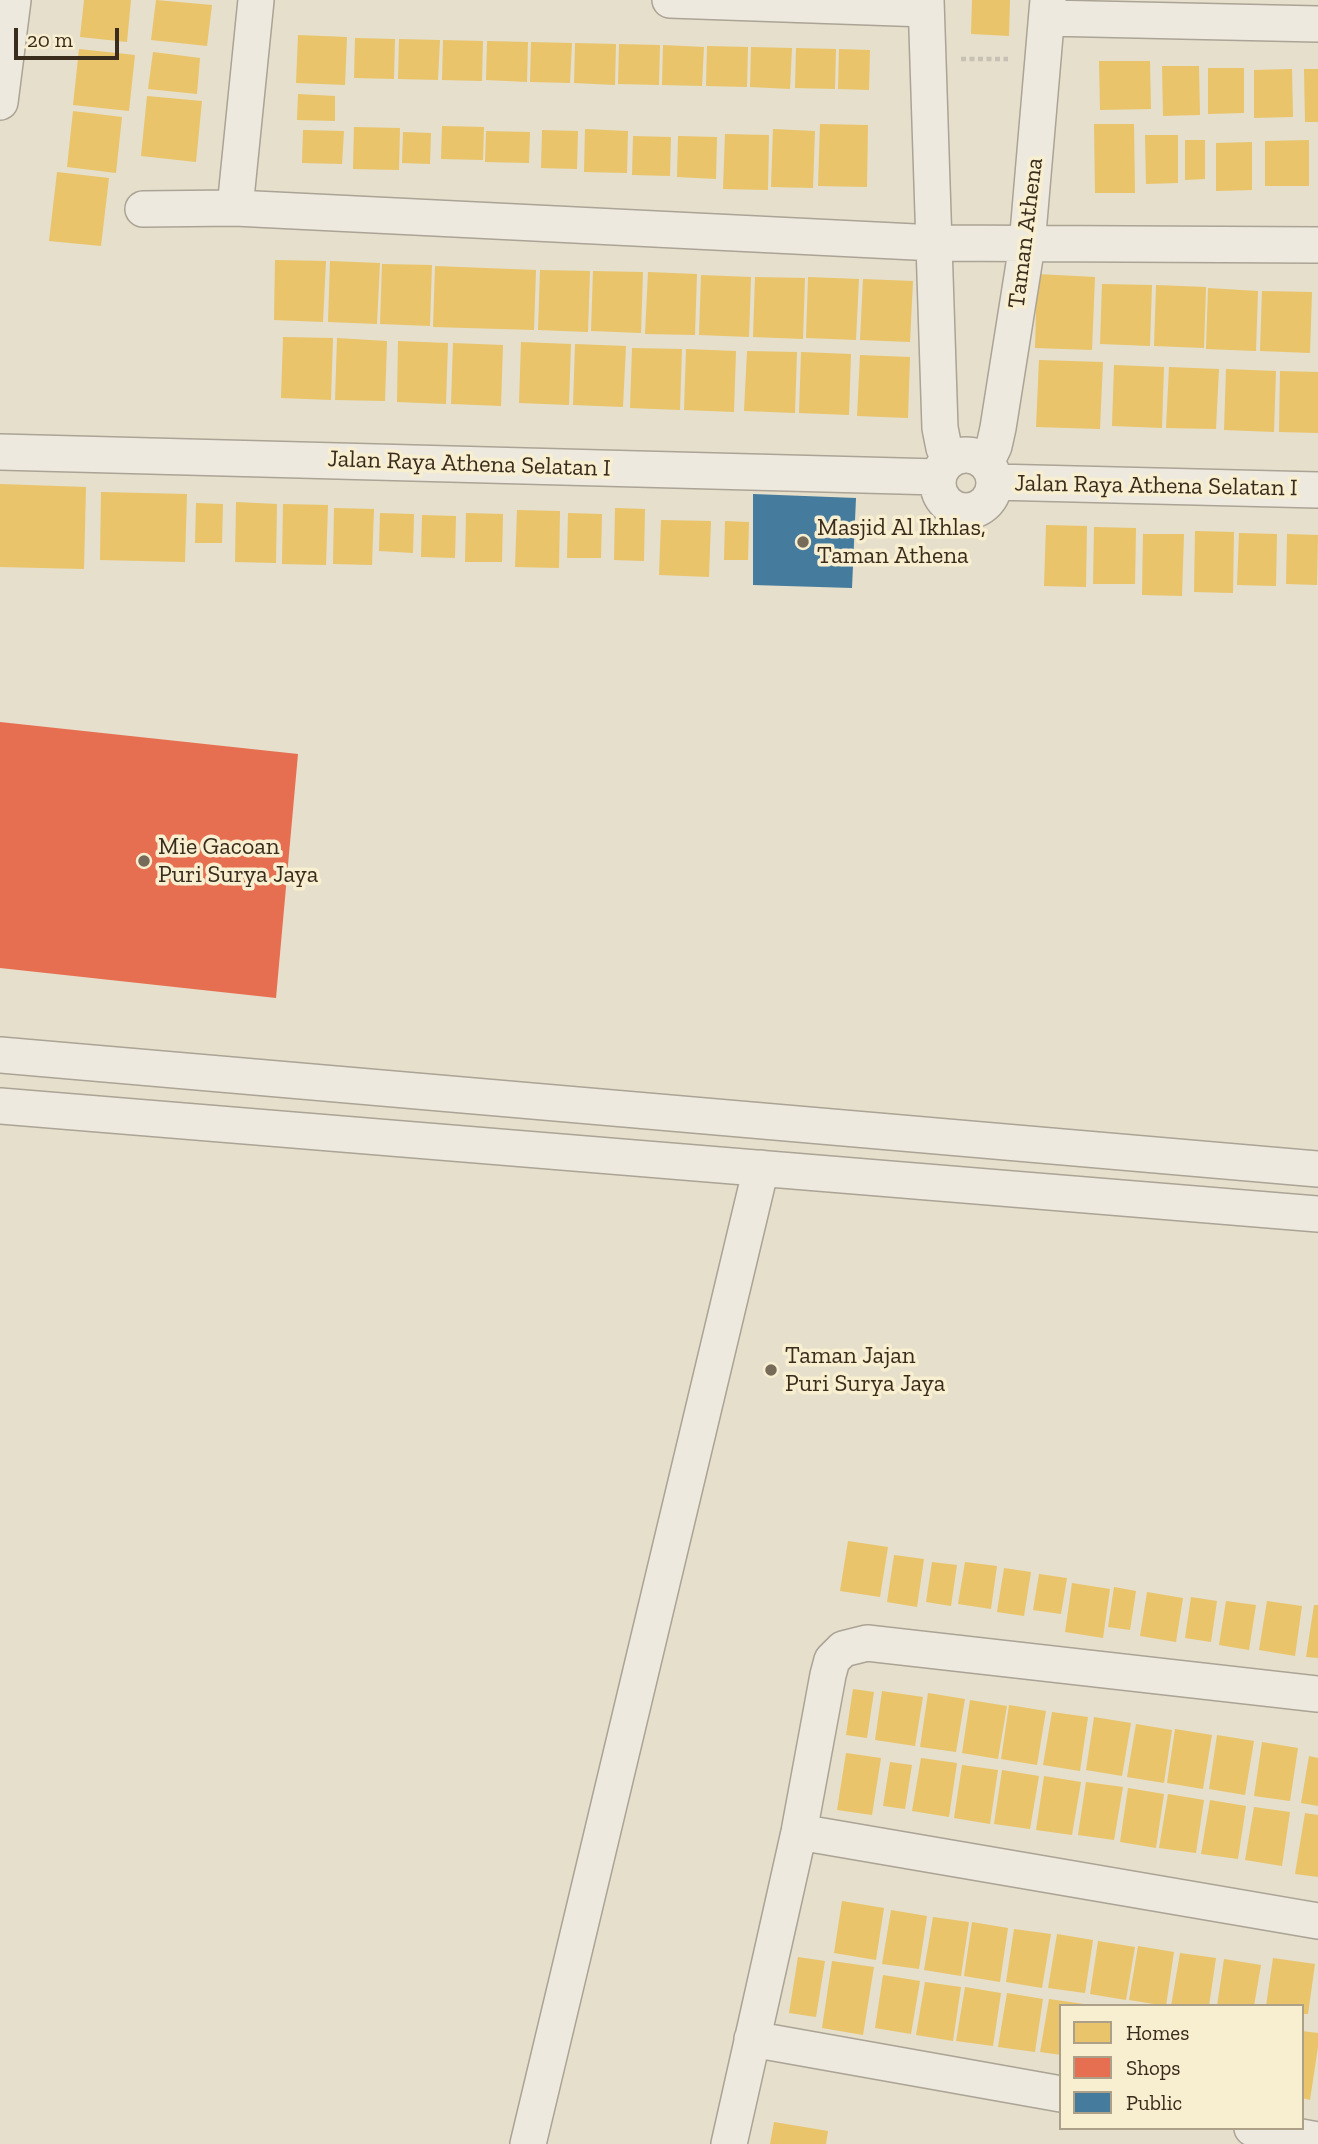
<!DOCTYPE html>
<html>
<head>
<meta charset="utf-8">
<style>
	body { margin:0 }
	#map { position:relative; width:1318px; height:2144px; overflow:hidden; background:#e6dfcb; font-family:"Zilla Slab",serif }
	canvas { display:block }
	.legend { position:absolute; left:1059px; top:2004px; width:245px; height:126px; box-sizing:border-box; background:#f8eed0; border:2px solid #aca088; margin:0; padding:9px 12px; list-style:none; font-size:21px; color:#3a2c1c }
	.legend li { display:flex; align-items:center; gap:14px; height:35px }
	.legend b { width:35px; border:2px solid #aca088 }
	.scale { position:absolute; left:14px; top:28px; width:105px; height:32px; box-sizing:border-box; border:4px solid #3a2c1c; border-top:0; padding-left:9px; font-size:21px; line-height:24px; white-space:nowrap; color:#3a2c1c; -webkit-text-stroke:5px #f8eed0; paint-order:stroke }
</style>
</head>
<body>
<div id="map">
<canvas width="1318" height="2144"></canvas>
<ul class="legend">
<li><b style="height:19px;background:#e9c46a"></b>Homes</li>
<li><b style="height:19px;background:#e76f51"></b>Shops</li>
<li><b style="height:19px;background:#457b9d"></b>Public</li>
</ul>
<div class="scale">20 m</div>
</div>
<script>
const ctx = document.querySelector('canvas').getContext('2d');
ctx.lineJoin = 'round';
function fillPath(path, color) {
  ctx.fillStyle = color;
  ctx.fill(path, 'evenodd');
}
function toPath(rows) {
  const path = new Path2D();
  for (const r of rows) {
    if (r.length === 3) {
      path.moveTo(r[0] + r[2], r[1]);
      path.arc(r[0], r[1], r[2], 0, 2 * Math.PI);
      continue;
    }
    path.moveTo(r[0], r[1]);
    for (let i = 2; i < r.length; i += 2) path.lineTo(r[i], r[i + 1]);
  }
  return path;
}
function trace(path, color, width, dash) {
  ctx.strokeStyle = color;
  ctx.lineWidth = width;
  ctx.lineCap = dash ? 'butt' : 'round';
  ctx.setLineDash(dash || []);
  ctx.stroke(path);
}
function label(font, color, halo, rows, align = 'center') {
  ctx.font = font + ' "Zilla Slab",serif';
  ctx.lineWidth = 7;
  ctx.setLineDash([]);
  ctx.textBaseline = 'middle';
  ctx.strokeStyle = halo;
  ctx.fillStyle = color;
  for (const [text, x, y, turn = 0] of rows) {
    ctx.save();
    ctx.translate(x, y);
    ctx.rotate((+turn || 0) * Math.PI / 180);
    ctx.textAlign = isNaN(turn) ? turn : align;
    if (halo) ctx.strokeText(text, 0, 0);
    ctx.fillText(text, 0, 0);
    ctx.restore();
  }
}
fillPath(toPath([
	[84,0,131,0,127,42,80,37],
	[156,0,212,5,207,46,151,40],
	[972,0,1010,0,1009,36,971,34],
	[298,35,347,37,345,85,296,83],
	[355,38,395,39,394,79,354,78],
	[399,39,440,40,438,80,398,79],
	[443,40,483,41,482,81,442,80],
	[487,41,528,42,527,82,486,80],
	[531,42,572,43,570,83,530,82],
	[575,43,616,44,615,85,574,83],
	[619,44,660,45,659,85,618,84],
	[663,45,704,47,702,86,662,85],
	[707,46,748,47,747,87,706,86],
	[751,47,792,48,790,89,750,87],
	[796,48,836,49,835,89,795,88],
	[79,49,135,55,129,111,73,105],
	[839,49,870,50,869,90,838,89],
	[153,52,200,58,197,94,148,89],
	[1099,61,1150,61,1151,109,1100,110],
	[1162,66,1199,66,1200,115,1163,116],
	[1208,68,1244,68,1244,113,1208,114],
	[1292,69,1293,117,1254,118,1254,70],
	[1304,69,1318,69,1318,122,1305,122],
	[298,94,335,96,335,121,297,120],
	[147,96,202,101,196,162,141,156],
	[73,111,122,117,116,173,67,167],
	[820,124,868,125,867,187,818,186],
	[1094,124,1134,124,1135,193,1095,193],
	[442,126,484,127,483,160,441,159],
	[354,127,400,128,399,170,353,169],
	[585,129,628,131,627,173,584,172],
	[773,129,815,131,813,188,771,187],
	[303,130,344,131,342,164,302,163],
	[542,130,578,131,577,169,541,168],
	[486,131,530,132,529,163,485,162],
	[403,132,431,133,430,164,402,163],
	[725,134,769,135,768,190,723,189],
	[1145,135,1178,135,1178,183,1146,184],
	[633,136,671,137,670,176,632,175],
	[678,136,717,137,716,179,677,177],
	[1185,140,1205,140,1205,179,1185,180],
	[1309,140,1309,186,1265,186,1265,141],
	[1252,142,1252,190,1216,191,1216,143],
	[57,172,109,178,101,246,49,241],
	[275,260,326,261,323,322,274,320],
	[330,261,380,263,377,324,328,322],
	[382,264,432,265,430,326,380,324],
	[435,266,536,270,534,330,433,327],
	[540,270,590,271,588,332,538,330],
	[593,271,643,272,641,333,591,331],
	[648,272,697,274,695,335,645,334],
	[1037,274,1095,277,1092,350,1035,348],
	[701,275,751,277,749,337,699,335],
	[755,277,805,278,803,339,753,337],
	[808,277,859,279,856,340,806,338],
	[863,279,913,281,910,342,860,340],
	[1102,284,1152,285,1150,346,1100,344],
	[1156,285,1206,287,1204,348,1154,346],
	[1208,288,1258,291,1256,351,1206,349],
	[1262,291,1312,292,1310,353,1260,351],
	[283,337,333,338,331,400,281,398],
	[337,338,387,341,385,401,335,400],
	[398,341,448,343,446,404,397,402],
	[521,342,571,344,569,405,519,403],
	[453,343,503,345,501,406,451,404],
	[575,344,626,346,623,407,573,405],
	[632,348,682,349,680,410,630,408],
	[686,349,736,351,734,412,684,410],
	[747,351,797,352,795,413,744,411],
	[801,352,851,354,849,415,799,413],
	[860,355,910,357,908,418,857,416],
	[1039,360,1103,362,1100,429,1036,427],
	[1114,365,1164,367,1162,428,1112,426],
	[1169,367,1219,369,1216,429,1166,428],
	[1226,369,1276,371,1274,432,1224,430],
	[1280,371,1318,372,1318,433,1279,432],
	[0,484,86,487,84,569,0,567],
	[101,492,187,494,185,562,100,560],
	[236,502,277,504,276,563,235,562],
	[196,503,223,504,222,543,195,543],
	[283,504,328,505,326,565,282,564],
	[334,508,374,509,372,565,333,564],
	[615,508,645,509,644,561,614,560],
	[517,510,560,511,559,568,515,567],
	[380,513,414,514,413,553,379,551],
	[466,513,503,514,502,562,465,562],
	[568,513,602,514,601,558,567,558],
	[422,515,456,516,455,558,421,557],
	[661,520,711,521,709,577,659,575],
	[725,521,749,522,748,560,724,560],
	[1046,525,1087,526,1086,587,1044,586],
	[1094,527,1136,528,1135,584,1093,584],
	[1195,531,1234,532,1233,593,1194,592],
	[1239,533,1277,534,1276,586,1237,585],
	[1143,534,1184,534,1182,596,1142,595],
	[1287,534,1318,535,1317,585,1286,584],
	[848,1541,888,1547,880,1597,840,1591],
	[894,1555,924,1559,917,1607,887,1602],
	[932,1562,957,1565,951,1606,926,1602],
	[965,1562,997,1566,991,1609,958,1604],
	[1004,1568,1031,1572,1024,1616,997,1612],
	[1039,1574,1067,1578,1061,1614,1033,1610],
	[1072,1583,1110,1589,1103,1638,1065,1632],
	[1114,1587,1136,1591,1130,1630,1108,1627],
	[1147,1592,1183,1598,1176,1642,1140,1636],
	[1191,1597,1217,1601,1211,1642,1185,1638],
	[1226,1601,1256,1605,1249,1650,1219,1645],
	[1267,1601,1302,1606,1295,1656,1259,1650],
	[1314,1605,1318,1605,1318,1658,1306,1657],
	[853,1689,874,1692,867,1738,846,1735],
	[882,1691,923,1697,915,1746,875,1740],
	[928,1693,965,1699,956,1752,920,1747],
	[970,1700,1007,1706,998,1759,962,1753],
	[1009,1705,1046,1711,1037,1765,1001,1759],
	[1052,1712,1088,1717,1080,1771,1043,1765],
	[1094,1717,1131,1723,1122,1776,1086,1770],
	[1136,1724,1172,1730,1164,1783,1127,1777],
	[1175,1729,1212,1735,1203,1789,1167,1783],
	[1217,1735,1254,1741,1245,1795,1209,1789],
	[1262,1742,1298,1748,1290,1801,1254,1796],
	[846,1753,881,1758,872,1815,837,1810],
	[1309,1756,1318,1758,1318,1806,1301,1803],
	[921,1758,957,1763,949,1817,912,1811],
	[890,1762,912,1765,905,1809,883,1806],
	[962,1765,998,1770,990,1824,954,1818],
	[1002,1770,1039,1776,1030,1829,994,1824],
	[1044,1776,1081,1782,1072,1835,1036,1830],
	[1086,1782,1123,1787,1114,1840,1078,1835],
	[1128,1788,1164,1794,1156,1848,1120,1842],
	[1168,1794,1204,1800,1196,1853,1159,1848],
	[1210,1800,1246,1806,1238,1859,1201,1854],
	[1254,1807,1290,1812,1282,1866,1245,1860],
	[1305,1813,1318,1815,1318,1877,1295,1874],
	[842,1901,884,1908,876,1960,834,1953],
	[891,1910,927,1916,919,1969,882,1964],
	[933,1917,969,1922,961,1976,924,1970],
	[972,1922,1008,1928,1000,1982,964,1976],
	[1014,1929,1051,1934,1042,1988,1006,1982],
	[1057,1934,1093,1940,1085,1993,1048,1988],
	[1098,1941,1135,1947,1126,2000,1090,1994],
	[1138,1946,1174,1952,1166,2006,1129,2000],
	[1180,1953,1216,1958,1209,2006,1171,2006],
	[798,1957,825,1961,816,2017,789,2013],
	[1273,1958,1315,1964,1308,2014,1302,2014,1302,2006,1266,2006],
	[1224,1959,1261,1965,1254,2006,1217,2006],
	[832,1961,874,1967,863,2035,822,2028],
	[883,1975,920,1981,911,2034,875,2028],
	[925,1982,961,1987,953,2041,916,2035],
	[965,1987,1001,1993,993,2046,956,2041],
	[1007,1993,1043,1999,1035,2052,998,2047],
	[1049,1999,1084,2004,1061,2006,1061,2055,1040,2052],
	[1302,2031,1318,2033,1318,2047,1310,2100,1302,2098],
	[774,2122,828,2131,826,2144,770,2144]
]), '#e9c46a');
fillPath(toPath([
	[0,722,298,754,276,998,0,968]
]), '#e76f51');
fillPath(toPath([
	[753,494,856,498,852,588,753,585]
]), '#457b9d');
const minor = toPath([
	[670,0,926,9],
	[926,0,940,428,944,448,949,460],
	[1047,18,1318,24],
	[0,102,13,0],
	[235,208,256,0],
	[143,209,235,208,935,243,1318,245],
	[0,452,938,477],
	[966,483,28],
	[986,463,994,446,998,428,1027,245,1048,0],
	[994,482,1318,490],
	[0,1055,1318,1169],
	[0,1106,1318,1214],
	[799,1832,1318,1921],
	[752,2039,1061,2094],
	[1252,2128,1318,2140],
	[528,2144,761,1168],
	[729,2144,799,1832,828,1675,832,1660,843,1649,867,1643,1318,1694]
]);
trace(minor, '#aba395', 38);
trace(toPath([
	[961,59,1008,59]
]), '#c6c0b5', 4.5, [5, 3.5]);
trace(minor, '#ede9de', 35);
for (const [x, y, r, color] of [
	[803,542,7,"#766b59"],
	[144,861,7,"#766b59"],
	[771,1370,7,"#766b59"]
]) {
  const dot = new Path2D();
  dot.arc(x, y, r, 0, 2 * Math.PI);
  ctx.fillStyle = color;
  ctx.fill(dot);
  trace(dot, '#f8eed0', 2.5);
}
label('24px', '#3a2c1c', '#f8eed0', [
	["Taman Athena",1026,233,-83],
	["Jalan Raya Athena Selatan I",469,464,2],
	["Jalan Raya Athena Selatan I",1156,486,1]
]);
label('24px', '#3a2c1c', '#f8eed0', [
	["Masjid Al Ikhlas,",817,528],
	["Taman Athena",817,556],
	["Mie Gacoan",158,847],
	["Puri Surya Jaya",158,875],
	["Taman Jajan",785,1356],
	["Puri Surya Jaya",785,1384]
], 'left');
</script>
</body>
</html>
